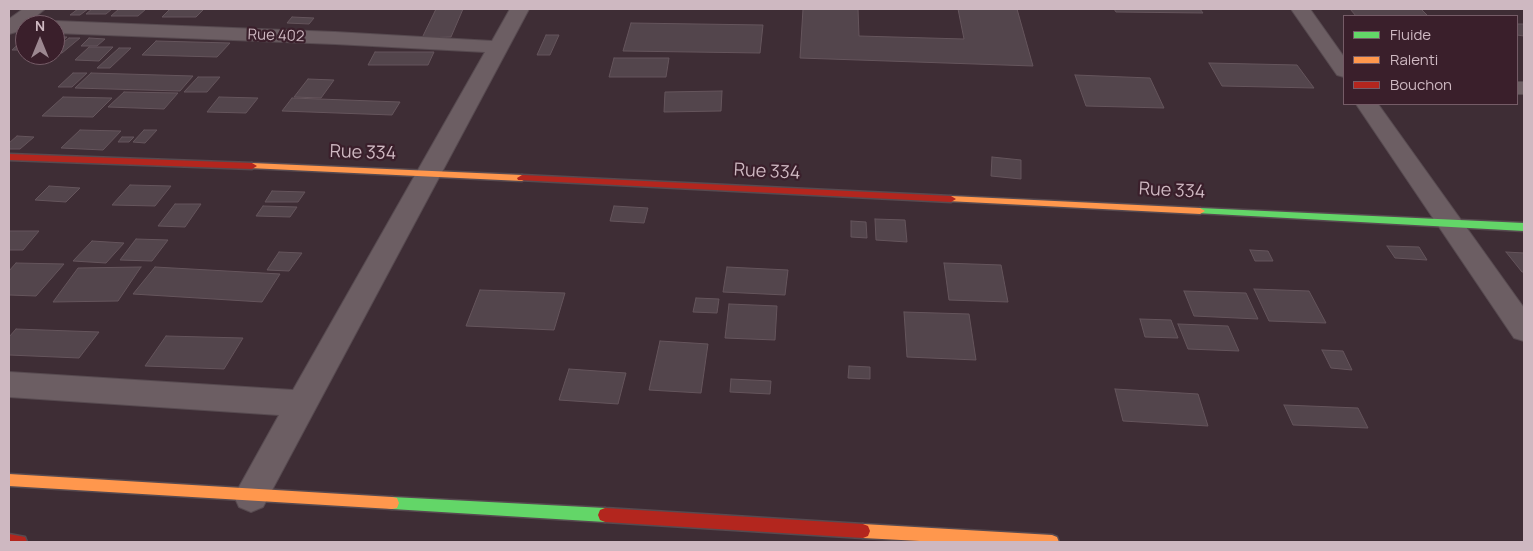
<!DOCTYPE html>
<html>
<head>
<meta charset="utf-8">
<style>
	body { margin:0 }
	#map { position:relative; width:1533px; height:551px; overflow:hidden; background:#3e2d35; font-family:Manrope,sans-serif }
	canvas { display:block }
	.frame { position:absolute; inset:0; border:10px solid #ceb8c1; pointer-events:none }
	.legend { position:absolute; left:1343px; top:15px; width:175px; height:90px; box-sizing:border-box; background:#3a1f2b; border:1px solid #755c67; margin:0; padding:6px 9px; list-style:none; font-size:15px; color:#ceb8c1 }
	.legend li { display:flex; align-items:center; gap:10px; height:25px }
	.legend b { width:25px; border:1px solid #755c67 }
	.north { position:absolute; left:15px; top:15px; width:50px; height:50px; box-sizing:border-box; background:#3a1f2b; border:1px solid #755c67; border-radius:50%; rotate:0deg; font-size:14px; font-weight:700; line-height:20px; text-align:center; color:#ceb8c1 }
	.north::after { content:''; display:block; margin:auto; width:18px; height:22px; background:#9c8790; clip-path:polygon(50% 0,100% 100%,50% 72%,0 100%) }
</style>
</head>
<body>
<div id="map">
<canvas width="1533" height="551"></canvas>
<div class="frame"></div>
<ul class="legend">
<li><b style="height:6px;background:#63d668"></b>Fluide</li>
<li><b style="height:6px;background:#ff974d"></b>Ralenti</li>
<li><b style="height:6px;background:#b3261e"></b>Bouchon</li>
</ul>
<div class="north">N</div>
</div>
<script>
const ctx = document.querySelector('canvas').getContext('2d');
ctx.lineJoin = 'round';
function fillPath(path, color) {
  ctx.fillStyle = color;
  ctx.fill(path, 'evenodd');
}
function toPath(rows) {
  const path = new Path2D();
  for (const r of rows) {
    path.moveTo(r[0], r[1]);
    for (let i = 2; i < r.length; i += 2) path.lineTo(r[i], r[i + 1]);
  }
  return path;
}
function trace(path, color, width, dash) {
  ctx.strokeStyle = color;
  ctx.lineWidth = width;
  ctx.lineCap = dash ? 'butt' : 'round';
  ctx.setLineDash(dash || []);
  ctx.stroke(path);
}
function label(font, color, halo, rows, align = 'center') {
  ctx.font = font + ' Manrope,sans-serif';
  ctx.lineWidth = 4.5;
  ctx.setLineDash([]);
  ctx.textBaseline = 'middle';
  ctx.strokeStyle = halo;
  ctx.fillStyle = color;
  for (const [text, x, y, turn = 0] of rows) {
    ctx.save();
    ctx.translate(x, y);
    ctx.rotate((+turn || 0) * Math.PI / 180);
    ctx.textAlign = isNaN(turn) ? turn : align;
    if (halo) ctx.strokeText(text, 0, 0);
    ctx.fillText(text, 0, 0);
    ctx.restore();
  }
}
const building = toPath([
	[78,9,88,9,80,15,70,15,78,9],
	[92,9,112,9,106,14,86,14,92,9],
	[119,9,146,9,138,16,111,16,119,9],
	[170,9,204,9,196,17,162,17,170,9],
	[436,9,463,9,451,37,422,38,436,9],
	[803,9,858,9,859,36,964,39,958,9,1017,9,1033,66,800,58,803,9],
	[1114,9,1200,9,1203,13,1116,12,1114,9],
	[1350,9,1421,9,1428,16,1356,16,1350,9],
	[292,17,314,18,309,24,287,23,292,17],
	[631,23,763,25,760,53,623,51,631,23],
	[1517,24,1524,24,1524,36,1517,35,1517,24],
	[546,35,559,35,550,55,537,55,546,35],
	[55,37,67,37,55,47,55,37],
	[25,38,25,50,12,50,25,38],
	[69,38,80,38,62,53,55,53,55,49,69,38],
	[89,38,105,39,97,46,81,46,89,38],
	[156,41,230,43,217,57,142,55,156,41],
	[89,47,113,47,99,61,75,60,89,47],
	[119,48,131,48,110,68,97,68,119,48],
	[375,52,434,52,428,65,368,65,375,52],
	[614,58,669,58,666,77,609,77,614,58],
	[1209,63,1297,65,1314,88,1222,86,1209,63],
	[73,73,87,73,72,87,58,87,73,73],
	[91,73,193,76,180,91,75,88,91,73],
	[1075,75,1150,78,1164,108,1086,106,1075,75],
	[198,77,220,77,207,92,184,92,198,77],
	[308,79,334,80,321,98,294,97,308,79],
	[722,91,721,111,664,112,665,92,722,91],
	[124,92,178,93,164,109,108,107,124,92],
	[63,97,112,98,93,117,42,116,63,97],
	[219,97,258,98,246,113,207,112,219,97],
	[292,98,400,102,392,115,282,111,292,98],
	[80,130,121,131,103,150,61,148,80,130],
	[144,130,157,130,145,143,133,142,144,130],
	[17,136,34,137,20,149,9,149,9,143,17,136],
	[122,137,134,137,129,142,118,142,122,137],
	[992,157,1021,160,1021,179,991,176,992,157],
	[130,185,171,186,155,206,112,205,130,185],
	[49,186,80,188,66,202,35,200,49,186],
	[272,191,305,192,298,202,265,202,272,191],
	[175,204,201,204,185,227,158,226,175,204],
	[263,206,297,207,290,217,256,216,263,206],
	[614,206,648,208,644,223,610,221,614,206],
	[875,219,905,220,907,242,876,240,875,219],
	[851,221,866,222,867,238,851,237,851,221],
	[9,231,39,231,23,250,9,250,9,231],
	[136,239,168,240,152,261,120,260,136,239],
	[92,241,124,243,106,263,73,261,92,241],
	[1387,246,1419,247,1427,260,1395,258,1387,246],
	[1250,250,1268,251,1273,261,1255,261,1250,250],
	[279,252,302,253,289,271,267,270,279,252],
	[1506,252,1524,253,1524,272,1522,272,1506,252],
	[16,263,64,264,36,296,9,295,9,271,16,263],
	[944,263,1001,265,1008,302,949,300,944,263],
	[141,267,118,301,53,302,78,268,141,267],
	[155,267,280,274,262,302,133,294,155,267],
	[727,267,788,270,785,295,723,292,727,267],
	[1254,289,1309,291,1326,323,1269,321,1254,289],
	[480,290,565,293,554,330,466,326,480,290],
	[1184,291,1246,293,1258,319,1194,316,1184,291],
	[696,298,719,299,717,313,693,312,696,298],
	[729,304,777,306,775,340,725,338,729,304],
	[904,312,969,314,976,360,907,357,904,312],
	[1140,319,1171,320,1178,338,1145,337,1140,319],
	[1178,324,1228,326,1239,351,1188,349,1178,324],
	[16,329,99,332,79,358,9,355,9,337,16,329],
	[166,336,243,338,224,369,145,366,166,336],
	[660,341,708,344,701,393,649,390,660,341],
	[1322,350,1343,351,1352,370,1331,368,1322,350],
	[849,366,870,367,870,379,848,378,849,366],
	[569,369,626,373,618,404,559,400,569,369],
	[731,379,771,381,770,394,730,392,731,379],
	[1115,389,1198,394,1208,426,1123,421,1115,389],
	[1284,405,1358,408,1368,428,1293,425,1284,405]
]);
fillPath(building, '#53454c');
trace(building, '#65555c', 1);
const street = toPath([
	[23,9,45,9,16,32,9,34,9,19,23,9],
	[510,9,529,9,263,507,251,512,239,507,234,496,279,415,9,397,9,372,293,390,485,52,335,44,55,33,55,25,47,25,48,23,55,21,335,32,492,41,510,9],
	[1291,9,1310,9,1344,57,1344,77,1337,75,1291,9],
	[1517,82,1524,82,1524,94,1517,94,1517,82],
	[1356,104,1378,104,1524,308,1524,341,1514,338,1356,104]
]);
const fast = toPath([
	[1200,208,1524,223,1524,231,1196,213,1195,211,1200,208],
	[392,497,605,508,610,510,612,515,610,520,605,522,392,509,387,508,385,503,387,498,392,497]
]);
const slow = toPath([
	[252,163,522,175,527,178,522,181,249,168,247,166,249,164,252,163],
	[951,196,1200,208,1205,211,1200,214,947,201,946,199,947,197,951,196],
	[9,474,392,497,397,498,399,503,397,508,392,509,9,486,9,474],
	[863,524,1052,535,1057,537,1059,542,939,542,863,538,858,536,856,531,858,526,863,524]
]);
const jam = toPath([
	[9,154,252,163,257,166,252,169,9,160,9,154],
	[522,175,951,196,956,199,951,202,518,180,517,178,522,175],
	[605,508,863,524,868,526,870,531,868,536,863,538,605,522,600,520,598,515,600,510,605,508],
	[9,534,25,537,27,542,9,542,9,534]
]);
trace(street, '#574a50', 2);
trace(fast, '#574a50', 3);
trace(slow, '#574a50', 3);
trace(jam, '#574a50', 3);
fillPath(street, '#6c5e63');
fillPath(fast, '#63d668');
fillPath(slow, '#ff974d');
fillPath(jam, '#b3261e');
label('15px', '#ceb8c1', '#3a1f2b', [
	["Rue 402",276,36,2]
]);
label('18px', '#ceb8c1', '#3a1f2b', [
	["Rue 334",363,153,2],
	["Rue 334",767,172,3],
	["Rue 334",1172,191,3]
]);
</script>
</body>
</html>
